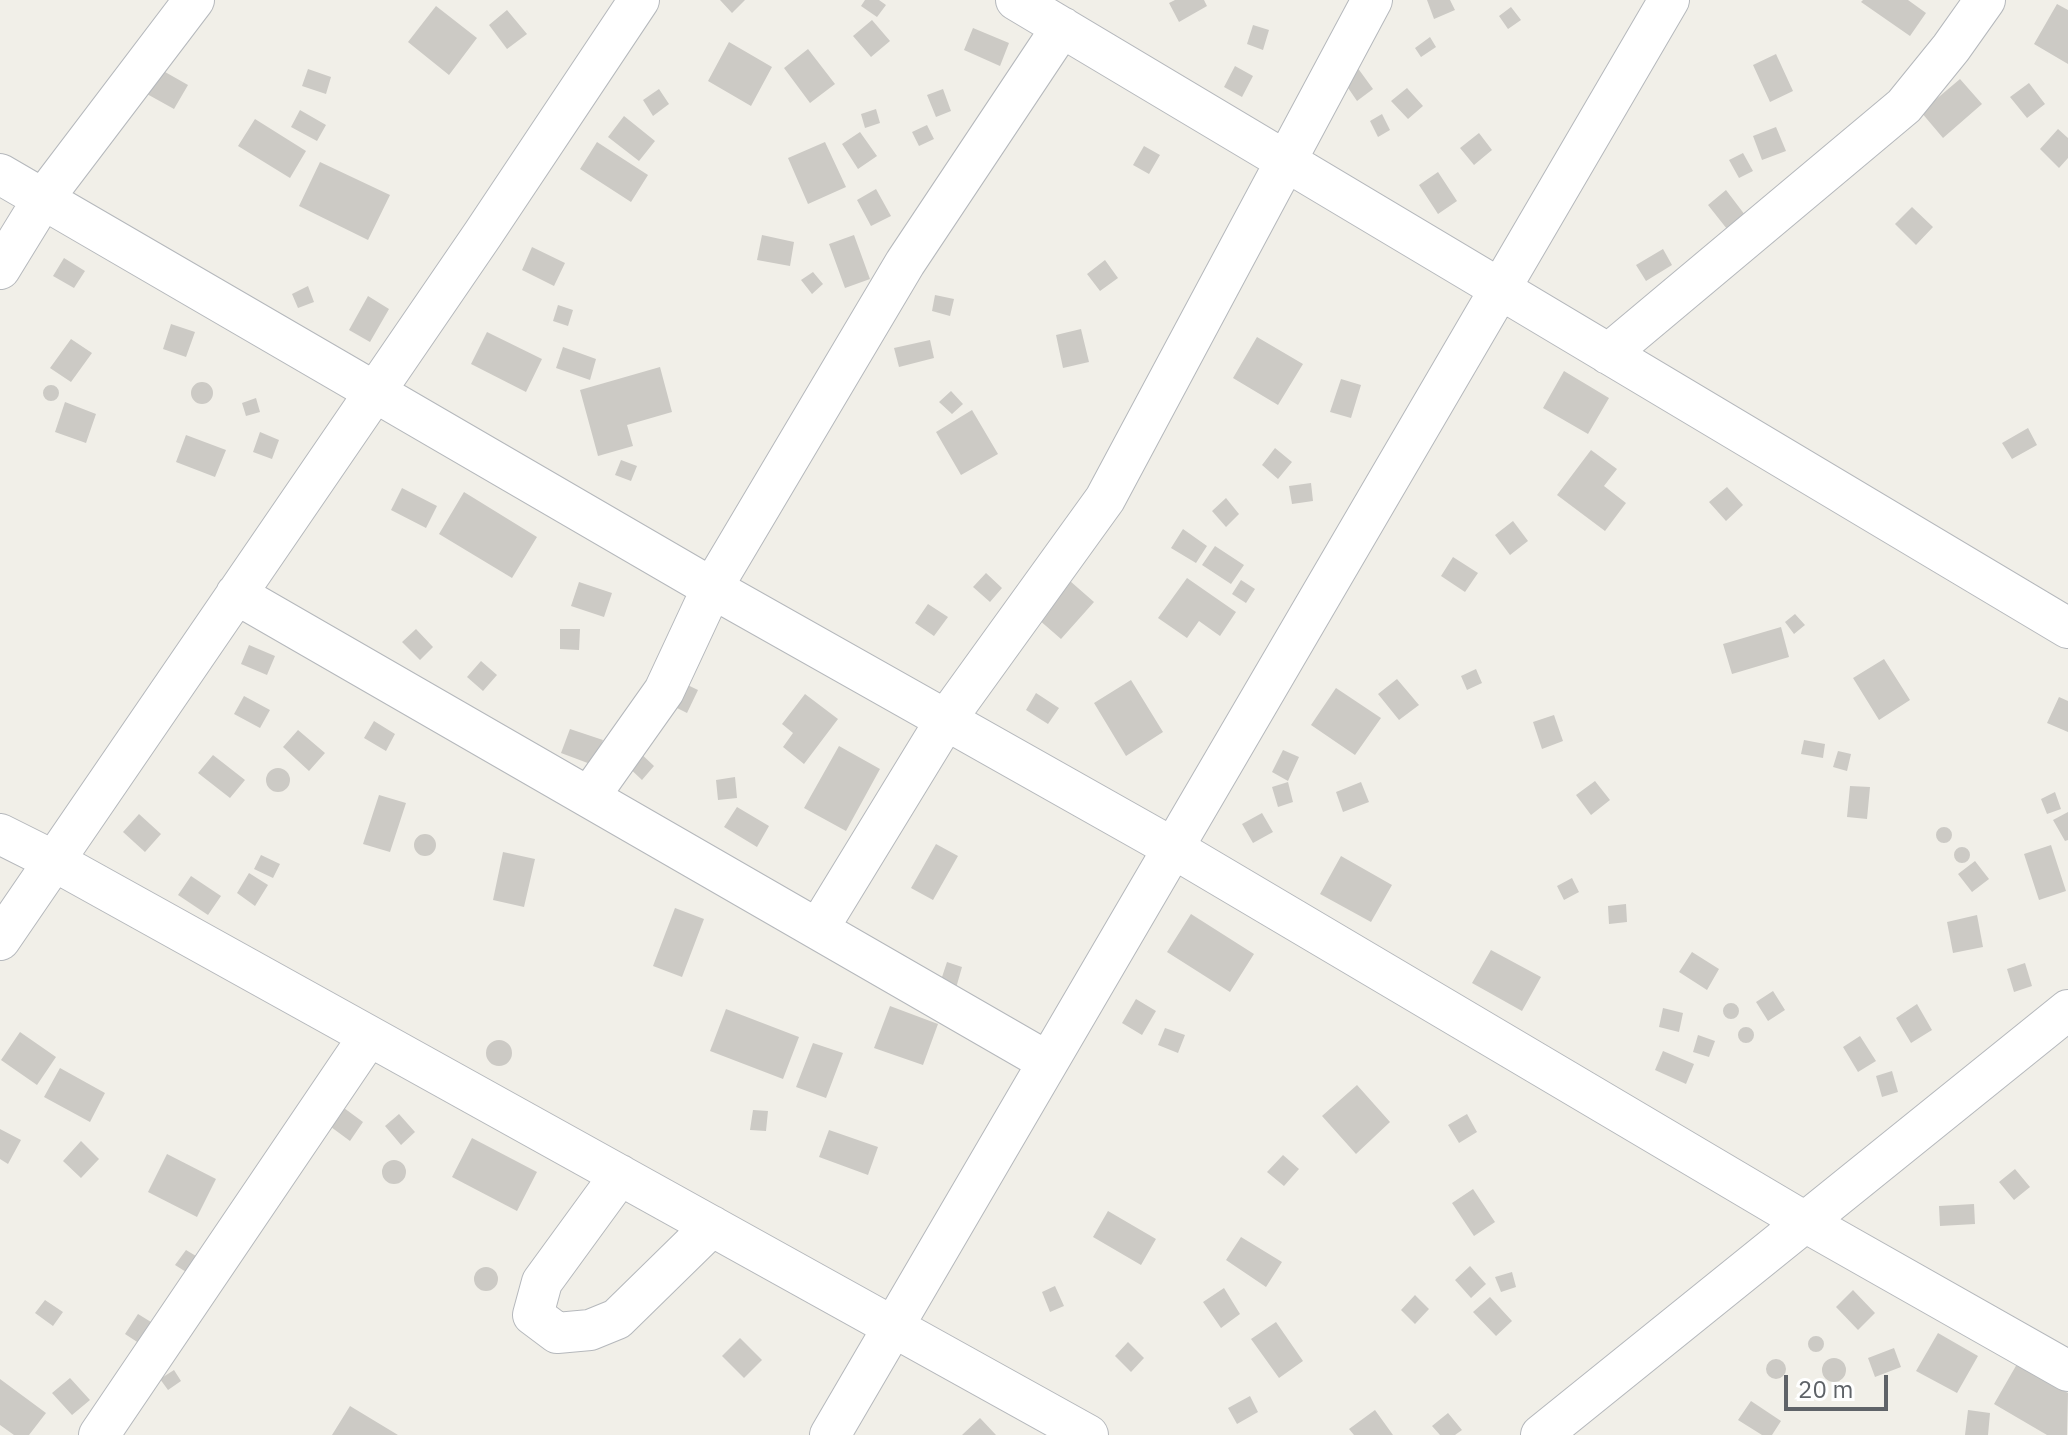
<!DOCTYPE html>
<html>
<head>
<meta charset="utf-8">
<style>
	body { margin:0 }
	#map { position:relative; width:2068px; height:1435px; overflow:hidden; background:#f1efe8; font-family:"IBM Plex Sans",sans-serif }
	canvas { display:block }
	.scale { position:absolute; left:1784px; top:1375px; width:104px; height:36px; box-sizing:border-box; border:4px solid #5f6368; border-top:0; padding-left:10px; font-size:24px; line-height:28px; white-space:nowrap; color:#5f6368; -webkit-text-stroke:6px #fff; paint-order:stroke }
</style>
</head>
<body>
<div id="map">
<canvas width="2068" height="1435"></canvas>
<div class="scale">20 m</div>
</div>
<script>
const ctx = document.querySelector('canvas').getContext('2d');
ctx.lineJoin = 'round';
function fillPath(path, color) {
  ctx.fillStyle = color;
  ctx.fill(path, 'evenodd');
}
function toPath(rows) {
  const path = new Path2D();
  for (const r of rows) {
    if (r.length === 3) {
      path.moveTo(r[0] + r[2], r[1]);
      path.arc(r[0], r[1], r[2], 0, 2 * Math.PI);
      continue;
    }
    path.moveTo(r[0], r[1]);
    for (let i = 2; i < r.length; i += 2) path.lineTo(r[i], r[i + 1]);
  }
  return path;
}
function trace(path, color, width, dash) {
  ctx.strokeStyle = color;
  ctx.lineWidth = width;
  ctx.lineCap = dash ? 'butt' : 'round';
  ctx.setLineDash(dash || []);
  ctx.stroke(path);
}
fillPath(toPath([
	[720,0,745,0,732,13],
	[865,0,879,0,886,5,877,17,861,6],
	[1175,0,1204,0,1207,6,1179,22,1169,3],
	[1427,0,1450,0,1455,10,1434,19],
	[1863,0,1908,0,1926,13,1910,36,1861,2],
	[2057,4,2068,10,2068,64,2034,44],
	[436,6,477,38,449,75,408,42],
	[1511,7,1521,20,1508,29,1499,16],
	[507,10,527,34,507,49,489,25],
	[872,20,890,41,871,57,853,36],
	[1253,25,1269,30,1263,50,1247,44],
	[973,28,1009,43,1000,66,964,50],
	[1430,37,1436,47,1421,57,1415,48],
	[729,42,772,67,751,106,708,81],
	[808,49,835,84,810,103,784,68],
	[1776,54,1793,91,1770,102,1753,65],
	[151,64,188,85,174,109,138,89],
	[1235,66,1253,76,1242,97,1224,87],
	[1357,67,1373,89,1357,101,1342,79],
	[308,69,331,77,326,94,302,86],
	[1960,79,1982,104,1943,138,1921,112],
	[2029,83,2045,104,2027,118,2010,97],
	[1407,88,1423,106,1408,119,1391,101],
	[659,89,669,104,653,116,643,100],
	[943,89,951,111,936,117,927,95],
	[876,109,880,123,865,128,861,114],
	[300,110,326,125,317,141,291,127],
	[1382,114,1390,130,1378,137,1370,121],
	[624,116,655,141,639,161,608,137],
	[255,119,306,151,290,178,238,146],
	[927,125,934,139,919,146,912,132],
	[1776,127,1786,151,1762,160,1753,136],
	[2058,129,2068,138,2068,158,2059,168,2040,149],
	[860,132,877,156,858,169,842,144],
	[1479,133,1492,150,1474,165,1460,148],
	[597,142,648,175,631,202,580,169],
	[825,142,846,187,808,204,788,158],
	[1144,146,1160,155,1149,174,1133,165],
	[1743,153,1753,171,1739,178,1729,160],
	[320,162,390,195,368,240,299,206],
	[1438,172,1457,201,1438,214,1419,185],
	[876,189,891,216,871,226,857,200],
	[1726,190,1745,215,1727,229,1708,205],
	[1912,207,1933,227,1916,245,1895,224],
	[762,235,794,242,790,266,757,260],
	[854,235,870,279,845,288,829,244],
	[532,247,565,263,554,286,522,270],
	[1663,249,1672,265,1646,281,1636,265],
	[64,258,85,271,74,288,53,276],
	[1105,260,1118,278,1100,291,1087,274],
	[813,272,823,284,812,294,801,280],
	[308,286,314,302,298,308,292,294],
	[935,295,954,299,950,316,932,311],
	[368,296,389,309,370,342,349,330],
	[558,305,573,310,568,326,553,321],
	[171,324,195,332,186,357,163,349],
	[1081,329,1089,362,1063,368,1056,335],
	[487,332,542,359,526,392,471,364],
	[1257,337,1303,364,1278,405,1233,378],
	[71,339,92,353,71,382,50,368],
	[930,340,934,358,899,367,894,348],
	[563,347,596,359,590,380,556,368],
	[660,367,672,412,627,425,633,446,598,456,580,390],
	[1564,371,1609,398,1588,434,1543,408],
	[1341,379,1361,385,1351,418,1330,412],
	[202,393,11],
	[51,393,8],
	[951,391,963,404,952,414,939,402],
	[256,398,260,412,246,416,242,403],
	[65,402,96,414,86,443,55,432],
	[972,410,998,454,961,475,936,432],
	[2028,428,2037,445,2012,459,2002,443],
	[260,432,279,440,272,459,253,452],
	[186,435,226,450,215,477,176,462],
	[1275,448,1292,462,1278,479,1262,465],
	[1591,450,1617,469,1604,486,1626,503,1605,531,1557,495],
	[621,460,637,466,631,481,615,475],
	[1311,483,1313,501,1292,504,1289,486],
	[1727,487,1743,505,1726,521,1709,502],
	[402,488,437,506,426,528,391,510],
	[464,492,537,537,512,578,439,534],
	[1226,498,1239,514,1226,527,1212,511],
	[1513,521,1528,541,1510,555,1495,535],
	[1183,529,1207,546,1196,563,1171,548],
	[1215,546,1244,565,1231,584,1202,565],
	[1453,557,1478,573,1465,592,1441,576],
	[986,573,1002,588,990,602,973,587],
	[1187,578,1236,612,1220,636,1199,621,1187,638,1158,618],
	[1241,580,1255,589,1246,603,1232,594],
	[1070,581,1094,602,1061,639,1038,619],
	[579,582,612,593,604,617,571,606],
	[928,604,948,617,934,636,915,623],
	[1795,614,1805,625,1794,634,1785,622],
	[1781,627,1789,657,1732,674,1723,644],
	[416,629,433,647,420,660,402,642],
	[560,629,580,629,579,650,560,649],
	[249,645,275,656,267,675,241,664],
	[1884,659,1910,700,1879,720,1853,678],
	[481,661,497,675,483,691,467,677],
	[1476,669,1482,683,1467,690,1461,676],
	[1397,679,1419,705,1399,720,1378,694],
	[677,680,698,690,687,713,667,703],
	[1131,680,1163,732,1126,756,1094,703],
	[1336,688,1381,718,1355,755,1311,725],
	[1036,693,1059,708,1048,724,1026,710],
	[805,694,838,719,804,764,783,747,793,733,782,724],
	[244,696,270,710,260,728,234,714],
	[2059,697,2068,701,2068,732,2047,723],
	[1554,715,1563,741,1542,749,1533,722],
	[374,721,395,734,386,751,364,738],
	[570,729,603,740,593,765,561,753],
	[298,730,325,753,309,771,283,747],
	[1804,740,1825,744,1823,758,1801,754],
	[839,746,880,769,846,831,804,808],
	[636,749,654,766,642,780,624,763],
	[1283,750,1299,757,1288,781,1272,772],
	[1838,751,1851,754,1847,771,1833,767],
	[213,755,245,780,230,798,198,773],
	[278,780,12],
	[735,777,737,798,718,800,716,780],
	[1595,781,1610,800,1591,815,1576,795],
	[1288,782,1293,802,1278,807,1272,787],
	[1361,782,1369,802,1343,812,1336,792],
	[1850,786,1870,787,1867,819,1847,817],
	[2055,792,2061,809,2047,814,2041,799],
	[379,795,406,803,390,852,363,844],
	[737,807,769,826,757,847,724,827],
	[2068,812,2068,840,2065,841,2053,820],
	[1262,813,1273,832,1253,843,1242,824],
	[139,814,161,834,145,852,123,832],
	[1944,835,8],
	[425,845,11],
	[936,844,958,856,933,900,911,888],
	[2051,845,2066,891,2039,900,2024,854],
	[1962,855,8],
	[503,852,535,859,524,907,493,900],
	[261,855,280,864,273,878,254,869],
	[1341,856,1392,885,1371,922,1320,894],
	[1975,861,1989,879,1972,892,1958,874],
	[249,873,268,885,255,906,237,893],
	[191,876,221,896,208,915,178,895],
	[1572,878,1579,892,1564,900,1557,886],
	[1626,904,1627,922,1609,924,1608,906],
	[675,908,704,919,682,977,653,966],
	[1191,914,1254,954,1230,992,1167,952],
	[1977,915,1983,947,1953,953,1947,922],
	[1491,950,1541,977,1522,1011,1472,983],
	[1692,952,1719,969,1707,990,1679,972],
	[947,962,962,967,956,988,940,983],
	[2025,963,2032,986,2014,992,2007,969],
	[1773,991,1785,1010,1768,1021,1756,1002],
	[1136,999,1156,1011,1142,1035,1122,1023],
	[1731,1011,8],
	[1917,1004,1932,1030,1911,1043,1896,1018],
	[890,1006,938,1024,923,1065,874,1048],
	[1663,1008,1683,1013,1679,1032,1659,1027],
	[726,1009,799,1037,783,1079,710,1051],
	[1746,1035,8],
	[1165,1028,1185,1035,1178,1053,1158,1045],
	[20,1032,56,1057,37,1085,1,1060],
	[1698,1035,1715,1041,1709,1057,1693,1052],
	[1860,1036,1876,1061,1858,1072,1843,1047],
	[499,1053,13],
	[813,1043,843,1053,826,1098,796,1087],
	[1663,1051,1694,1064,1686,1084,1655,1070],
	[60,1068,105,1093,90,1122,44,1097],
	[1892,1071,1898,1092,1882,1097,1876,1076],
	[1357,1085,1390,1122,1356,1154,1322,1116],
	[344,1108,363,1122,350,1141,331,1127],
	[753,1110,768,1111,766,1131,750,1130],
	[399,1114,415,1132,401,1145,385,1126],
	[1467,1114,1477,1132,1459,1143,1448,1125],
	[0,1129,21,1140,8,1164,0,1159],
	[829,1130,878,1147,868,1175,819,1157],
	[472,1138,537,1172,517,1211,452,1177],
	[81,1141,99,1159,81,1178,63,1161],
	[167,1154,216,1179,197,1217,148,1192],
	[1283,1155,1299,1169,1284,1186,1267,1172],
	[394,1172,12],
	[2015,1169,2030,1187,2014,1200,1999,1182],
	[1473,1189,1495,1222,1474,1236,1452,1203],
	[1974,1204,1975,1224,1940,1226,1939,1206],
	[1108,1211,1156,1239,1141,1265,1093,1237],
	[1241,1237,1282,1262,1266,1287,1226,1260],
	[186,1250,201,1259,191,1275,175,1265],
	[1470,1266,1486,1284,1471,1298,1455,1280],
	[486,1279,12],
	[1512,1272,1516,1287,1501,1292,1495,1277],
	[1055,1286,1064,1306,1050,1312,1042,1292],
	[1224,1288,1240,1314,1221,1328,1203,1302],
	[1853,1290,1875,1313,1858,1330,1836,1307],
	[1415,1295,1429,1309,1415,1324,1401,1310],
	[1490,1297,1512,1321,1496,1336,1473,1312],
	[45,1300,63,1312,53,1326,35,1313],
	[138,1314,164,1330,151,1351,125,1334],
	[1276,1322,1303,1361,1279,1378,1251,1339],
	[1938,1333,1978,1356,1957,1393,1916,1371],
	[1816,1344,8],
	[740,1338,762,1360,744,1378,722,1356],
	[1128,1342,1144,1358,1131,1372,1115,1356],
	[1894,1348,1901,1367,1875,1377,1868,1358],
	[1834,1370,12],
	[1776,1369,10],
	[2017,1364,2068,1393,2067,1435,2047,1435,1994,1404],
	[174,1370,181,1381,168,1390,160,1379],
	[70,1378,90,1400,72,1415,52,1393],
	[0,1379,46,1413,29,1435,14,1435,0,1425],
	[1250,1396,1258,1412,1237,1424,1228,1408],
	[1751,1401,1781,1421,1772,1435,1762,1435,1738,1420],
	[350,1406,398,1435,332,1435],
	[1375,1410,1393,1435,1354,1435,1349,1429],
	[1968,1410,1990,1413,1988,1435,1965,1435],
	[1448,1413,1462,1430,1455,1435,1440,1435,1432,1426],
	[980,1418,996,1435,962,1435]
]), '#cccac5');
const minor = toPath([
	[1016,0,2068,628],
	[0,174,712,588,1173,848,1805,1222,2068,1371],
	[0,269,43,199,194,0],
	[1608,354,1904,106,1951,48,1985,0],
	[236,594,1048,1062],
	[589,797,664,691,712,588,905,263,1062,27],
	[0,834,54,861,1088,1435],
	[818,929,947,718,1105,499,1372,0],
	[0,940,483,234,639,0],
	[620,1175,542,1282,533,1315,557,1333,590,1330,617,1319,712,1226],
	[99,1435,369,1036],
	[830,1435,1669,0],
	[1541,1435,2068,1010]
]);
trace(minor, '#b5b8bc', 42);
trace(minor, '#fff', 40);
</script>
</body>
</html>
